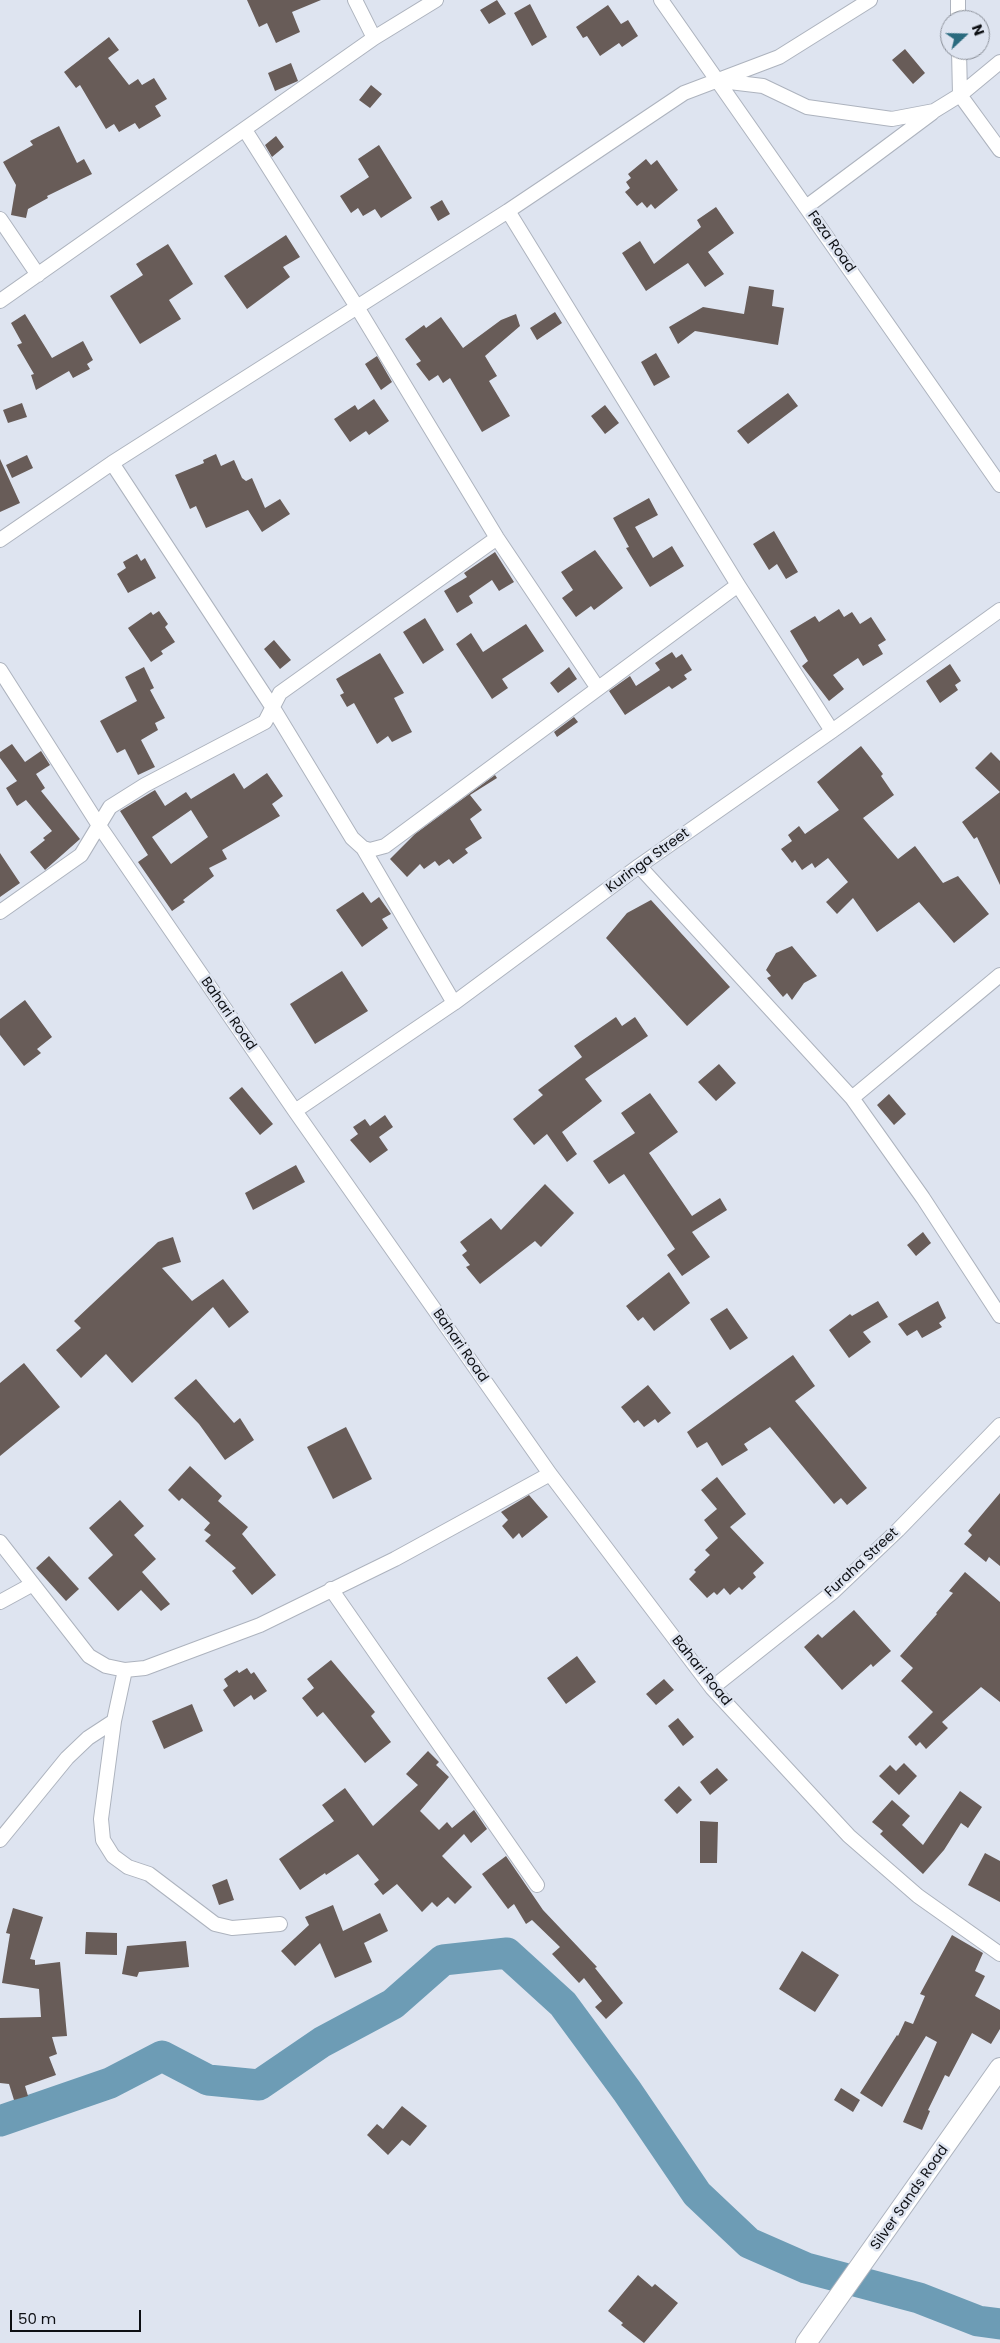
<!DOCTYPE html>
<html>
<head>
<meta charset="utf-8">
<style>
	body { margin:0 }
	#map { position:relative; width:1000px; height:2343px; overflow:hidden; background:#dee4f0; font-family:Poppins,sans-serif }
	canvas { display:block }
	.north { position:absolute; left:940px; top:10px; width:50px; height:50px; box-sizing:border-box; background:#dee4f0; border:1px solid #8a8f98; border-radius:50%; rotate:69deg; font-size:14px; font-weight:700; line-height:20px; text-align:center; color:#0d0f13 }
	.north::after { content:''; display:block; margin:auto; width:18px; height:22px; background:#2a6a7e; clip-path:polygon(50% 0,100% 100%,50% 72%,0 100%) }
	.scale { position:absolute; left:10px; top:2310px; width:131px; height:22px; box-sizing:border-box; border:2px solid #0d0f13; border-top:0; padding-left:6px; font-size:15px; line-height:18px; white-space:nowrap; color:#0d0f13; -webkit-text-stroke:4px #dee4f0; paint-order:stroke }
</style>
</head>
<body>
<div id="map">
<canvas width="1000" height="2343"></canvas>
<div class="north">N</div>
<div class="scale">50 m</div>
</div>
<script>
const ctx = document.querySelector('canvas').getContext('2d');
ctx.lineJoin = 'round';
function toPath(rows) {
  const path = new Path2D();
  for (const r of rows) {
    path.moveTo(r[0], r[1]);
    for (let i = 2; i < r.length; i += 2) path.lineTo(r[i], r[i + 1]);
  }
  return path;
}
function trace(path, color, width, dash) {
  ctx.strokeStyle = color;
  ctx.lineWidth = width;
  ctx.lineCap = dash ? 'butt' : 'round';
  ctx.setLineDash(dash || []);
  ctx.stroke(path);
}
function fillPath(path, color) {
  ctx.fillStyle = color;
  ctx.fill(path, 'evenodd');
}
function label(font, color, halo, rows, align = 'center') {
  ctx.font = font + ' Poppins,sans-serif';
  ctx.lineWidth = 5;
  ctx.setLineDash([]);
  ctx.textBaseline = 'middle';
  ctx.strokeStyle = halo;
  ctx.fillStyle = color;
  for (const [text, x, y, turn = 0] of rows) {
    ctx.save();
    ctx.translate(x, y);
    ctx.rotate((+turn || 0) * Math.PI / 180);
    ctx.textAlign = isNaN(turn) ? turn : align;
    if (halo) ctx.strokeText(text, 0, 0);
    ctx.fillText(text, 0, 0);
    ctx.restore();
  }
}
trace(toPath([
	[0,2121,110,2083,162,2056,208,2080,259,2085,322,2042,393,2004,443,1960,507,1953,563,2004,627,2091,697,2194,749,2243,806,2268,919,2298,978,2321,1000,2324]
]), '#6d9cb5', 31);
fillPath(toPath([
	[247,0,321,0,292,12,300,32,276,43,267,23,259,27],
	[497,0,506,14,489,24,480,10],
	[530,4,547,37,532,46,514,13],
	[608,5,621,24,628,20,638,36,622,47,619,43,600,56,587,36,583,38,576,27],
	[109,37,119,50,108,58,129,85,138,79,142,85,154,78,167,99,155,106,161,116,139,129,135,123,119,132,114,124,106,129,80,85,76,88,64,72],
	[905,49,925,73,913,84,892,60],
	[291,63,298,81,275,91,268,73],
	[371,85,382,94,370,108,359,100],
	[59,126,77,163,84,159,92,174,47,196,48,198,28,209,26,218,11,215,16,185,3,162,33,145,30,141],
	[276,136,284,147,272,157,265,145],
	[379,145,412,198,381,218,375,209,363,216,358,208,351,213,340,196,369,177,358,159],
	[646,159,651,165,657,160,678,190,655,209,651,204,647,208,642,202,637,206,625,192,630,188,626,182,631,178,628,174],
	[442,200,450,214,438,221,430,207],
	[716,207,734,233,708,252,724,274,705,287,688,263,646,291,622,253,640,241,654,264,701,227,697,220],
	[286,235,300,257,283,267,290,277,247,309,224,276],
	[168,244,193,284,169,300,181,319,140,344,110,296,143,275,136,264],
	[749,286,774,290,772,306,784,308,778,345,695,331,678,344,669,327,703,307,744,314],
	[555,312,562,323,537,340,530,328],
	[25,314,52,358,83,341,93,360,87,364,90,369,73,378,69,371,36,390,31,375,34,374,17,345,22,343,11,323],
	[516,314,520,326,485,356,497,376,489,381,510,416,482,432,450,378,443,383,438,375,429,381,416,364,421,361,405,339,424,325,426,328,441,317,463,348,501,320],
	[656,353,670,377,654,386,641,362],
	[377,356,392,382,381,390,365,364],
	[788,393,798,406,748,444,737,431],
	[374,399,389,421,369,435,366,431,350,442,334,419,355,405,358,410],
	[22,403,27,417,8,423,3,410],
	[605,405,619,423,605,434,591,416],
	[216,454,221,466,234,460,242,478,246,481,252,478,265,508,280,499,290,514,262,532,248,510,206,528,196,506,190,509,175,475,204,463,203,460],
	[27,455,33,468,12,478,6,465],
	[0,459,20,503,0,512],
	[649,498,658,515,635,527,653,558,672,546,684,566,650,587,626,548,629,547,613,518],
	[774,531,798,572,786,579,777,564,769,570,753,544],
	[595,550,623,588,594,610,591,606,576,617,562,598,573,590,561,572],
	[495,552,514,582,499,591,492,580,469,596,473,603,457,613,444,591,467,577,464,573],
	[137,554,141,561,145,558,156,578,128,593,117,574,126,568,123,562],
	[839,609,844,617,852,612,860,624,871,617,886,640,878,645,883,654,863,666,858,658,833,675,844,689,829,701,802,666,808,661,790,631,815,616,819,622],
	[159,611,168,624,165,627,175,642,161,651,163,654,151,662,128,628,151,612,153,615],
	[425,618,444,650,423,664,403,632],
	[526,624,544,651,502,679,508,688,492,699,456,644,471,633,483,652],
	[274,640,291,660,280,669,264,649],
	[672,652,676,658,682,654,692,670,684,675,687,679,672,689,669,686,625,715,609,691,630,676,636,686,660,670,655,663],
	[380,653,404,693,394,698,412,732,392,742,388,736,377,744,354,703,347,707,340,695,344,693,336,679],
	[950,664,961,681,955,685,958,690,940,703,926,681],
	[144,667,154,688,150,690,165,718,155,723,158,730,141,740,155,767,138,775,125,749,117,753,100,721,137,701,125,677],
	[569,667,577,679,558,693,550,683],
	[574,717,578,722,557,737,554,732],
	[12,744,25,762,41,751,50,765,36,774,45,788,41,791,80,839,45,870,30,852,45,840,43,838,52,831,26,800,17,806,6,788,17,781,0,758,0,752],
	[861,746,883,774,881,776,894,795,863,818,898,859,915,846,943,883,958,876,989,914,954,943,919,902,877,932,853,898,837,914,826,902,848,882,828,858,815,868,812,863,802,870,795,860,792,863,781,849,792,841,788,835,799,826,805,834,839,810,817,782],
	[991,752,1000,761,1000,792,975,768],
	[234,773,244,789,267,773,283,796,272,804,280,816,222,850,227,859,209,868,214,876,183,900,185,902,172,911,138,862,148,855,120,811,155,790,165,806,186,792,191,799],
	[191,810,208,837,171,864,152,837],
	[495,775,497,778,470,795,482,810,470,819,482,838,465,849,468,853,453,864,449,859,439,866,435,861,424,869,420,864,407,877,390,859,415,834],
	[1000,792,1000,885,977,837,974,839,962,822],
	[0,853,20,883,0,897],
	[363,892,371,903,379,897,391,914,382,919,388,928,362,947,336,910],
	[651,900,730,987,687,1026,606,938,627,913],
	[792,946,817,976,804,983,792,1000,787,993,783,997,767,978,771,976,766,970,776,953],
	[342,971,368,1011,315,1044,290,1004],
	[25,1000,52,1037,37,1049,41,1053,24,1066,0,1035,0,1019],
	[616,1017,622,1026,635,1017,648,1036,585,1079,602,1101,562,1132,577,1154,567,1162,547,1134,534,1145,513,1119,543,1095,538,1090,582,1057,574,1046],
	[719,1064,736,1083,716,1101,698,1082],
	[242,1087,273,1124,260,1135,229,1098],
	[650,1093,678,1132,649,1153,692,1216,720,1198,727,1210,692,1232,710,1257,682,1276,667,1255,675,1249,624,1174,609,1184,593,1161,635,1133,621,1113],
	[889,1094,906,1114,894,1125,877,1105],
	[385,1115,393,1127,379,1137,388,1150,370,1163,350,1140,358,1134,353,1127,365,1119,370,1126],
	[296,1165,305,1182,253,1210,245,1193],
	[545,1184,574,1213,541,1247,535,1241,480,1284,466,1267,470,1265,462,1255,467,1251,460,1242,491,1218,501,1230],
	[923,1232,931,1243,916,1256,907,1245],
	[173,1237,181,1262,162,1268,192,1301,223,1279,249,1312,229,1328,213,1307,132,1383,106,1354,81,1378,56,1350,81,1328,74,1321,158,1242],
	[669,1272,690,1303,654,1331,643,1317,638,1321,626,1306],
	[878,1301,888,1317,863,1332,871,1342,849,1358,829,1330,850,1314,852,1316],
	[938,1301,946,1318,939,1323,942,1327,922,1338,917,1330,907,1336,898,1324],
	[727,1308,748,1338,730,1350,710,1319],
	[793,1355,815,1386,795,1401,867,1488,847,1505,841,1498,834,1504,770,1427,744,1444,748,1450,722,1466,707,1442,697,1448,687,1432],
	[24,1363,60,1407,0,1456,0,1383],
	[196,1379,234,1423,240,1418,254,1440,225,1460,199,1424,174,1398],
	[648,1385,671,1413,658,1423,655,1419,644,1427,638,1420,634,1423,621,1407],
	[346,1427,372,1479,333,1499,307,1447],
	[190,1466,222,1496,218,1501,248,1527,242,1534,276,1575,252,1595,232,1571,236,1568,205,1541,211,1535,204,1530,210,1523,182,1498,179,1501,168,1490],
	[717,1477,746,1514,730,1527,764,1563,753,1573,756,1577,742,1590,739,1587,730,1595,724,1588,717,1595,714,1592,707,1598,689,1579,696,1572,694,1570,710,1555,705,1550,718,1538,704,1520,717,1509,701,1490],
	[1000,1493,1000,1566,989,1557,986,1562,964,1544,972,1535,968,1531],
	[529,1495,548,1517,522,1538,519,1533,513,1539,502,1526,508,1520,501,1512],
	[120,1500,144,1526,134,1535,156,1559,142,1572,170,1604,161,1611,141,1590,118,1611,88,1578,113,1555,89,1528],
	[49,1556,79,1589,66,1601,36,1568],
	[965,1572,1000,1602,1000,1702,981,1687,942,1722,948,1728,926,1749,920,1742,916,1746,908,1737,933,1712,901,1681,913,1668,900,1656,937,1614,936,1613,953,1593,949,1591],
	[854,1610,891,1651,873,1667,871,1664,842,1690,804,1647,818,1634,822,1638],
	[577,1656,596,1682,566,1704,547,1678],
	[331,1660,375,1712,371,1716,391,1742,365,1763,323,1712,317,1717,302,1698,314,1688,307,1679],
	[247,1668,251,1674,254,1672,267,1691,254,1700,251,1695,234,1707,223,1690,228,1686,224,1679,237,1670,239,1673],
	[664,1679,674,1690,656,1705,646,1694],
	[192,1704,203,1731,164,1749,152,1721],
	[678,1718,694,1737,683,1746,668,1726],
	[428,1751,439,1762,436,1765,449,1777,420,1811,439,1830,447,1822,452,1828,474,1810,487,1829,471,1843,464,1834,442,1856,472,1887,455,1904,448,1897,437,1907,432,1902,422,1912,397,1884,383,1895,374,1884,379,1880,358,1854,326,1875,325,1873,300,1890,279,1859,334,1821,322,1805,345,1788,373,1826,418,1785,406,1774],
	[904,1763,917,1776,899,1795,879,1776,890,1765,896,1771],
	[717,1768,728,1780,710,1795,700,1782],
	[679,1786,692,1800,677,1814,664,1800],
	[960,1791,982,1807,968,1828,961,1823,944,1850,923,1874,880,1834,883,1831,872,1822,892,1800,910,1816,902,1825,923,1845],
	[700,1821,718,1822,717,1863,700,1863],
	[985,1853,1000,1861,1000,1902,968,1885],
	[506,1856,543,1910,597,1967,595,1968,623,2003,606,2019,595,2007,602,2001,584,1978,579,1983,552,1954,560,1947,532,1920,526,1924,514,1904,508,1909,482,1874],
	[227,1879,234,1900,219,1905,212,1885],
	[333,1905,343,1931,380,1913,388,1931,364,1943,372,1962,335,1978,320,1943,295,1966,281,1951,309,1925,305,1917],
	[13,1908,43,1917,30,1959,35,1960,35,1965,60,1962,67,2036,52,2037,57,2054,49,2057,56,2075,25,2086,28,2096,14,2100,9,2084,0,2083,0,2018,41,2017,39,1989,2,1983,10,1934,6,1933],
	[86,1932,117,1933,117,1955,85,1954],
	[952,1935,983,1953,975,1971,985,1976,975,1996,1000,2010,1000,2029,991,2044,972,2033,949,2077,945,2075,928,2110,930,2111,922,2130,903,2122,937,2042,926,2036,882,2107,860,2093,897,2035,898,2036,905,2021,913,2024,925,1996,920,1994],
	[186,1941,189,1967,139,1972,137,1977,122,1974,127,1946],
	[802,1951,839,1975,815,2012,779,1989],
	[841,2088,860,2100,853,2112,834,2100],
	[402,2106,427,2126,410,2146,402,2140,388,2155,367,2135,377,2124,383,2129],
	[638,2275,652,2287,655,2284,678,2303,644,2343,621,2325,623,2323,608,2311]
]), '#685c58');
const street = toPath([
	[355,0,374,38],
	[661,0,1000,485],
	[958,0,958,20],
	[959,50,960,95,1000,150],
	[721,81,763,86,807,107,892,119,934,111,960,95,1000,62],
	[245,130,357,307,497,538,597,687],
	[806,207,932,113],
	[508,211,738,585,832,731],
	[0,219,38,275],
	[0,301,374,38,436,0],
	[112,463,273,708,352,838,363,848,370,850,385,846,738,585],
	[0,540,112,463,508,211,684,93,779,57,870,0],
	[0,670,100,827,295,1111,550,1474,712,1688,849,1836,918,1896,1000,1954],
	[363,848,454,1003],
	[639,866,852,1098,923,1198,1000,1316],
	[0,912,81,855,110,807,145,785,265,722,280,693,497,538],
	[852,1098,1000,975],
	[295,1111,454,1003,639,866,832,731,1000,610],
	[0,1542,89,1656,106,1666,125,1670,145,1668,260,1625,395,1559,550,1474],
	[331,1589,537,1885],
	[0,1602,33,1584],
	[125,1670,114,1721,101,1819,103,1840,113,1856,128,1867,149,1874,215,1924,232,1928,280,1924],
	[712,1688,833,1592,898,1530,1000,1425],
	[0,1840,67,1758,88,1738,114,1721]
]);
const secondary = toPath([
	[806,2343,1000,2068]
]);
trace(street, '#adb3be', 16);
trace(secondary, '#adb3be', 22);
trace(street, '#fff', 14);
trace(secondary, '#fff', 20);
label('14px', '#0d0f13', '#dee4f0', [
	["Feza Road",831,242,55],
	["Kuringa Street",648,861,-36],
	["Bahari Road",228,1014,55],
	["Bahari Road",460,1346,55],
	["Furaha Street",862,1563,-43],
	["Bahari Road",701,1671,51],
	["Silver Sands Road",910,2198,-55]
]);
</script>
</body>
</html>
